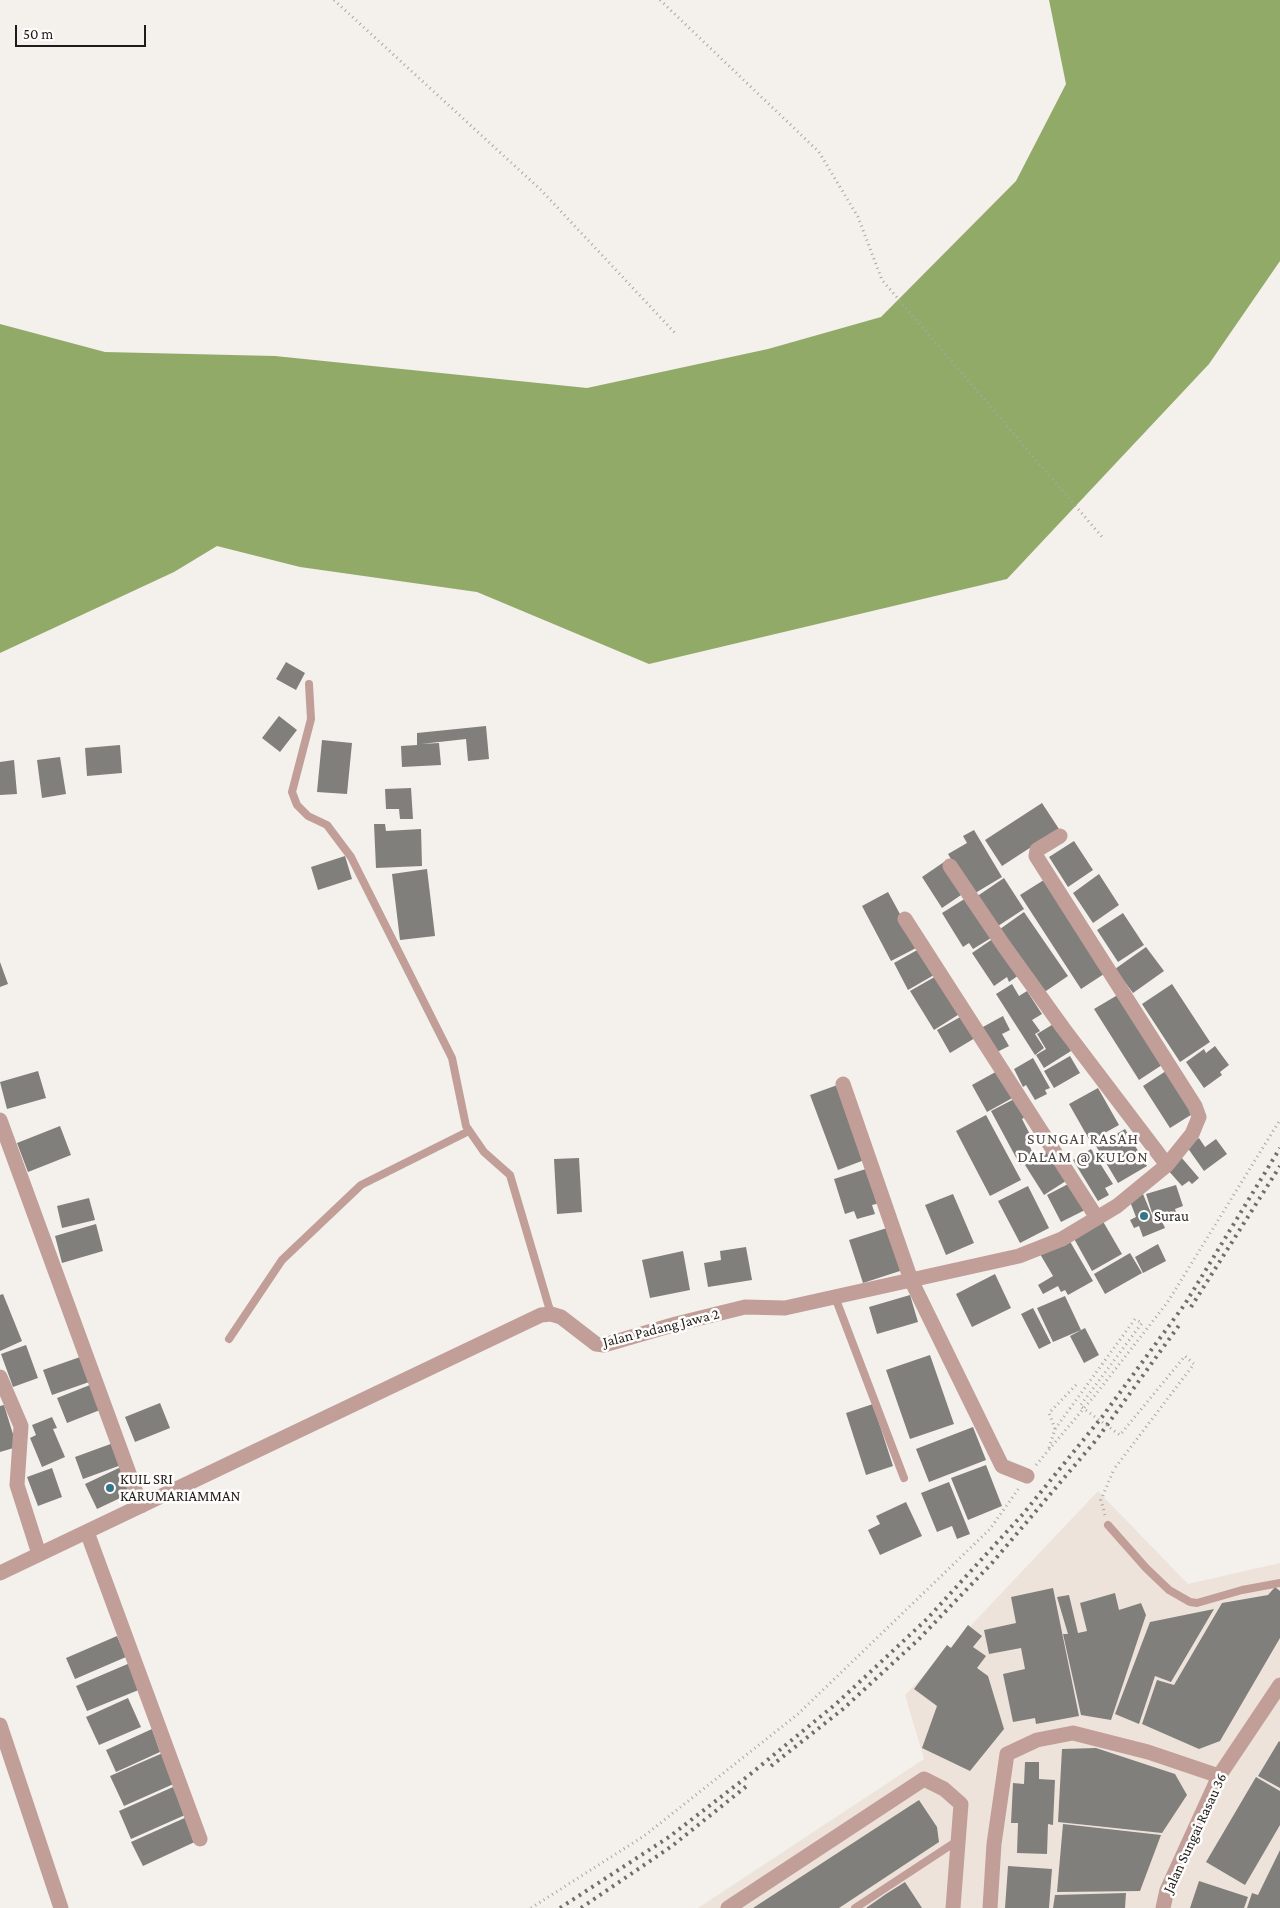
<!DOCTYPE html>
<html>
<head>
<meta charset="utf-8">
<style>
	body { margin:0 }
	#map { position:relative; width:1280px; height:1908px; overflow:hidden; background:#f4f0ec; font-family:"Crimson Pro",serif }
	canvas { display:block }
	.scale { position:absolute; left:15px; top:25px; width:131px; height:22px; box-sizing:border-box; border:2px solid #1e1c1b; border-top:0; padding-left:6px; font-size:15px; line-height:18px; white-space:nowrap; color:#1e1c1b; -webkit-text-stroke:4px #fffdfc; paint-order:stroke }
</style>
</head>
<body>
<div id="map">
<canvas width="1280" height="1908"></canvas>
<div class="scale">50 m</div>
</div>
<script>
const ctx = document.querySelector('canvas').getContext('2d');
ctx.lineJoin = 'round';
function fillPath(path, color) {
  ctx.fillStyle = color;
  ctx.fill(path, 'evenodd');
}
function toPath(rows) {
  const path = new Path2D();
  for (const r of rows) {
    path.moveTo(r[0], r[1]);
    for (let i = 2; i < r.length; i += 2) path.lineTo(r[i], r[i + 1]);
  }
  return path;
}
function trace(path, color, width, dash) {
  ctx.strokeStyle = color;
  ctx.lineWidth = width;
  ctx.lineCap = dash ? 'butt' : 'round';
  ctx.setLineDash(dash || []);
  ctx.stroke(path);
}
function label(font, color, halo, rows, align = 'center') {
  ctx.font = font + ' "Crimson Pro",serif';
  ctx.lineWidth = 5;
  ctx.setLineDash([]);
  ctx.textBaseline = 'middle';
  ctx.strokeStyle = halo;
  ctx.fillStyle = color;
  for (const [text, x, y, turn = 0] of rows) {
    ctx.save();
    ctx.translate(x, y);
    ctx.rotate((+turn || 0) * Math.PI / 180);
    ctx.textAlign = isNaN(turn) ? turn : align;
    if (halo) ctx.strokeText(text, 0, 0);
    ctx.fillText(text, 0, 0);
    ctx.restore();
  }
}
fillPath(toPath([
	[1098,1491,1188,1584,1280,1563,1280,1908,698,1908,924,1759,905,1695]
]), '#eee3da');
fillPath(toPath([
	[1049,0,1280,0,1280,261,1209,364,1007,579,649,664,477,592,300,567,217,546,174,572,0,653,0,324,105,352,275,356,587,388,768,349,881,317,1016,181,1066,84]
]), '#92aa68');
fillPath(toPath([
	[286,662,305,673,296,690,276,679],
	[279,716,297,730,280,752,262,738],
	[486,726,489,759,468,761,466,739,421,744,439,743,441,765,402,767,401,746,417,745,417,733],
	[322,740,352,743,347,794,317,792],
	[120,745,122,773,87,776,85,748],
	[60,757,66,794,42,798,37,760],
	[14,760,17,794,0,795,0,762],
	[411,788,413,819,400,819,399,809,386,809,385,789],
	[1042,803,1059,829,1002,866,985,840],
	[374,824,385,824,386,831,421,829,422,866,376,868],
	[974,830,1002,877,972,895,948,854,967,843,963,836],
	[1074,841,1093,870,1068,887,1049,857],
	[345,856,352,879,318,890,311,867],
	[944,862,964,893,942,908,922,877],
	[427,869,435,936,400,940,392,874],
	[1099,874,1119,905,1093,923,1073,893],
	[1004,878,1024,909,995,928,976,897],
	[1047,878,1107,972,1081,989,1020,895],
	[888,892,918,947,891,961,862,906],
	[966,898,991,938,973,949,969,943,963,947,942,913],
	[1024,912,1068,976,1043,993,1000,929],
	[1123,913,1144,945,1118,962,1097,930],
	[994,938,1019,975,1009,982,1007,977,994,986,972,953],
	[1146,947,1164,971,1133,993,1115,969],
	[919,949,934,975,908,990,894,963],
	[0,962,8,984,0,987],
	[938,975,961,1013,934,1030,910,991],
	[1012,984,1019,996,1027,991,1042,1014,1032,1020,1040,1031,1035,1034,1044,1048,1035,1055,996,994],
	[1172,984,1210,1042,1180,1062,1142,1004],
	[1121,993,1165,1063,1139,1080,1094,1009],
	[962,1016,975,1038,950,1053,937,1030],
	[1003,1016,1010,1030,1002,1034,1009,1046,995,1053,981,1028],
	[1055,1023,1071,1051,1044,1068,1036,1055,1046,1049,1037,1034],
	[1215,1046,1229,1065,1220,1072,1222,1075,1204,1088,1186,1062,1204,1049,1206,1053],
	[1070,1056,1080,1073,1054,1088,1044,1071],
	[1033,1058,1050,1088,1045,1090,1047,1094,1035,1100,1026,1085,1023,1087,1014,1069],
	[1001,1069,1016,1096,987,1112,972,1085],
	[38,1071,46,1098,7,1109,0,1082],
	[1166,1071,1194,1113,1170,1128,1143,1086],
	[840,1084,867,1159,838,1170,810,1095],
	[1098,1088,1119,1125,1090,1141,1069,1104],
	[1018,1097,1028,1115,1022,1119,1034,1142,1029,1145,1035,1157,1020,1165,991,1111],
	[986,1115,1021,1180,990,1196,956,1131],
	[60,1126,71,1155,28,1172,17,1143],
	[1125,1129,1147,1166,1118,1183,1096,1146],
	[1199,1138,1205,1147,1216,1139,1227,1154,1204,1171,1187,1147],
	[1050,1149,1069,1179,1044,1195,1025,1165],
	[1091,1149,1113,1184,1105,1188,1109,1195,1098,1201,1073,1160],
	[1181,1157,1199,1178,1192,1184,1189,1181,1182,1186,1167,1169],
	[579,1158,582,1212,557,1214,554,1159],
	[869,1168,880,1203,872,1205,875,1214,857,1219,854,1211,845,1214,834,1179],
	[1072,1182,1087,1209,1061,1222,1047,1195],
	[1176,1185,1183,1206,1175,1209,1177,1216,1165,1220,1162,1213,1153,1216,1146,1194],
	[1028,1186,1049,1228,1020,1243,998,1201],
	[953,1194,974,1243,946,1255,925,1205],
	[1143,1194,1153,1218,1159,1215,1165,1228,1143,1237,1139,1226,1134,1228,1130,1220,1136,1217,1129,1199],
	[89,1198,95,1220,62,1228,57,1206],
	[1101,1218,1122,1254,1092,1271,1072,1235],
	[96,1224,103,1251,62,1263,55,1236],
	[890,1227,903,1270,863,1283,849,1240],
	[1068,1238,1093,1281,1068,1295,1065,1290,1061,1292,1058,1286,1043,1294,1038,1285,1053,1276,1040,1254],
	[1158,1244,1166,1261,1143,1273,1135,1257],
	[746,1247,752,1280,708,1287,704,1263,721,1260,720,1251],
	[683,1251,690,1290,650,1298,642,1260],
	[1130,1253,1142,1273,1105,1294,1094,1274],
	[995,1274,1011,1308,972,1327,956,1294],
	[3,1294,22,1341,0,1351,0,1295],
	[910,1295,918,1322,877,1334,869,1307],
	[1065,1296,1081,1330,1053,1342,1037,1308],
	[1033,1308,1051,1343,1039,1349,1021,1314],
	[1085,1328,1099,1355,1084,1363,1070,1336],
	[26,1345,38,1378,13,1387,1,1354],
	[930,1355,954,1424,910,1439,886,1370],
	[83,1356,92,1381,52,1395,43,1370],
	[95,1383,105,1408,67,1423,57,1398],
	[160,1403,170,1428,135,1442,125,1417],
	[873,1404,893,1466,866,1475,846,1413],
	[4,1405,17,1447,0,1452,0,1406],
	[52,1417,57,1428,53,1429,65,1457,42,1467,30,1438,36,1435,32,1425],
	[973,1427,986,1460,929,1482,916,1449],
	[116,1442,124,1464,83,1479,75,1457],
	[986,1465,1002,1506,968,1520,951,1478],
	[123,1466,135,1491,97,1509,85,1484],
	[52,1468,62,1497,38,1506,27,1477],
	[949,1482,970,1534,957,1539,952,1526,937,1532,921,1493],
	[906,1502,922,1536,880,1555,868,1530,880,1524,876,1516],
	[1275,1587,1280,1591,1280,1638,1220,1741,1199,1749,1142,1724,1157,1680,1174,1685,1222,1603,1268,1595],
	[1053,1588,1079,1716,1036,1724,1035,1718,1013,1722,1003,1674,1025,1669,1021,1648,989,1654,984,1630,1016,1623,1011,1597],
	[1115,1593,1119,1610,1141,1603,1146,1615,1111,1720,1081,1715,1063,1634,1068,1634,1057,1597,1069,1595,1078,1633,1087,1631,1080,1603],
	[1214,1609,1171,1682,1155,1676,1139,1724,1115,1714,1150,1622],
	[968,1625,982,1636,973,1647,986,1656,977,1668,988,1676,1004,1729,970,1771,922,1748,937,1706,914,1689,947,1645,951,1648],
	[117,1636,126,1657,75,1679,66,1658],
	[130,1663,141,1689,87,1711,76,1686],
	[128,1698,141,1727,99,1745,86,1717],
	[152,1729,160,1752,116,1772,106,1750],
	[1279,1741,1280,1742,1280,1788,1258,1776],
	[1096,1748,1175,1774,1187,1795,1162,1833,1058,1822,1062,1749],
	[165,1752,178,1782,124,1806,110,1776],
	[1025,1762,1039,1762,1039,1779,1055,1780,1053,1825,1048,1824,1047,1854,1017,1853,1018,1823,1011,1823,1013,1783,1024,1784],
	[1256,1777,1280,1791,1280,1825,1245,1885,1206,1862],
	[173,1787,185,1815,131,1839,119,1811],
	[919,1800,937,1827,939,1842,839,1908,753,1908],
	[189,1816,199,1840,143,1866,131,1842],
	[1063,1824,1161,1835,1140,1891,1057,1892],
	[1280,1850,1280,1908,1247,1908,1252,1893,1258,1895],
	[1008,1866,1052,1869,1049,1908,1005,1908],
	[1199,1881,1248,1897,1244,1908,1190,1908],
	[905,1882,922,1908,866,1908,886,1894],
	[1126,1893,1125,1908,1053,1908,1055,1895]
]), '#807f7b');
trace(toPath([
	[334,0,541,190,675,333],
	[660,0,819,152,858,217,882,280,1103,538],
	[1049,1448,1055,1429,1049,1413,1077,1384],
	[1036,1465,1096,1394,1167,1303,1280,1120],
	[1105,1515,1101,1500,1114,1469],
	[531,1908,644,1836,798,1714,990,1529,1019,1488]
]), '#a9a6a3', 3, [1, 4]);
trace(toPath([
	[309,684,311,719,292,792,297,805,308,816,327,825,351,857,452,1058,466,1126,484,1152,510,1175,551,1314],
	[835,1297,904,1478],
	[229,1339,282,1260,361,1185,469,1131],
	[1108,1525,1146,1568,1169,1590,1190,1602,1197,1603,1242,1590,1280,1583],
	[855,1908,957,1841]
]), '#c19f98', 8);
trace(toPath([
	[950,866,1004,946,1063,1028,1167,1165],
	[905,919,1097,1218],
	[843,1084,911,1280,1002,1466,1027,1476],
	[0,1120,141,1506],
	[0,1377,21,1426,17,1485,39,1554],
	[87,1532,200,1839],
	[0,1573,541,1315,551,1314,561,1317,596,1344,604,1345,676,1324,745,1307,785,1308,1019,1256,1062,1239,1117,1206,1167,1165,1192,1134,1199,1117,1195,1106,1036,856,1037,850,1060,836],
	[0,1725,61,1908],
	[728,1908,924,1779,944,1789,961,1804,953,1908],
	[990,1908,994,1844,1007,1754,1037,1740,1073,1733,1148,1752,1219,1776],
	[1163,1908,1167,1890,1219,1776,1280,1685]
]), '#c19f98', 15);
trace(toPath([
	[1191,1307,1280,1166],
	[771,1766,843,1709,918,1640,992,1563,1097,1439,1180,1324],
	[560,1908,669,1837,748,1776,837,1703,927,1619,1023,1514,1102,1417,1185,1304,1280,1148],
	[581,1908,672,1846,748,1785]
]), '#706d6b', 4, [2.5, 5]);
trace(toPath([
	[1055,1429,1135,1319,1142,1323,1080,1406,1120,1435,1185,1356,1194,1364,1114,1469]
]), '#a9a6a3', 3, [1, 4]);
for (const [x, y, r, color] of [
	[1144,1216,5,"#337687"],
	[110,1488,5,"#337687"]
]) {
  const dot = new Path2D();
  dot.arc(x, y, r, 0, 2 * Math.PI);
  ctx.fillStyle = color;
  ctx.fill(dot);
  trace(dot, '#fffdfc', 2);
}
label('15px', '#1e1c1b', '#fffdfc', [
	["Surau",1154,1216],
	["KUIL SRI",120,1479],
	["KARUMARIAMMAN",120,1496]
], 'left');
label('15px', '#1e1c1b', '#fffdfc', [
	["Jalan Padang Jawa 2",661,1328,-14],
	["Jalan Sungai Rasau 36",1195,1833,-65]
]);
ctx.letterSpacing = '1px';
label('16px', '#494643', '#fffdfc', [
	["SUNGAI RASAH",1083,1139],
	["DALAM @ KULON",1083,1157]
]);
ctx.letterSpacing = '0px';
</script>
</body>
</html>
